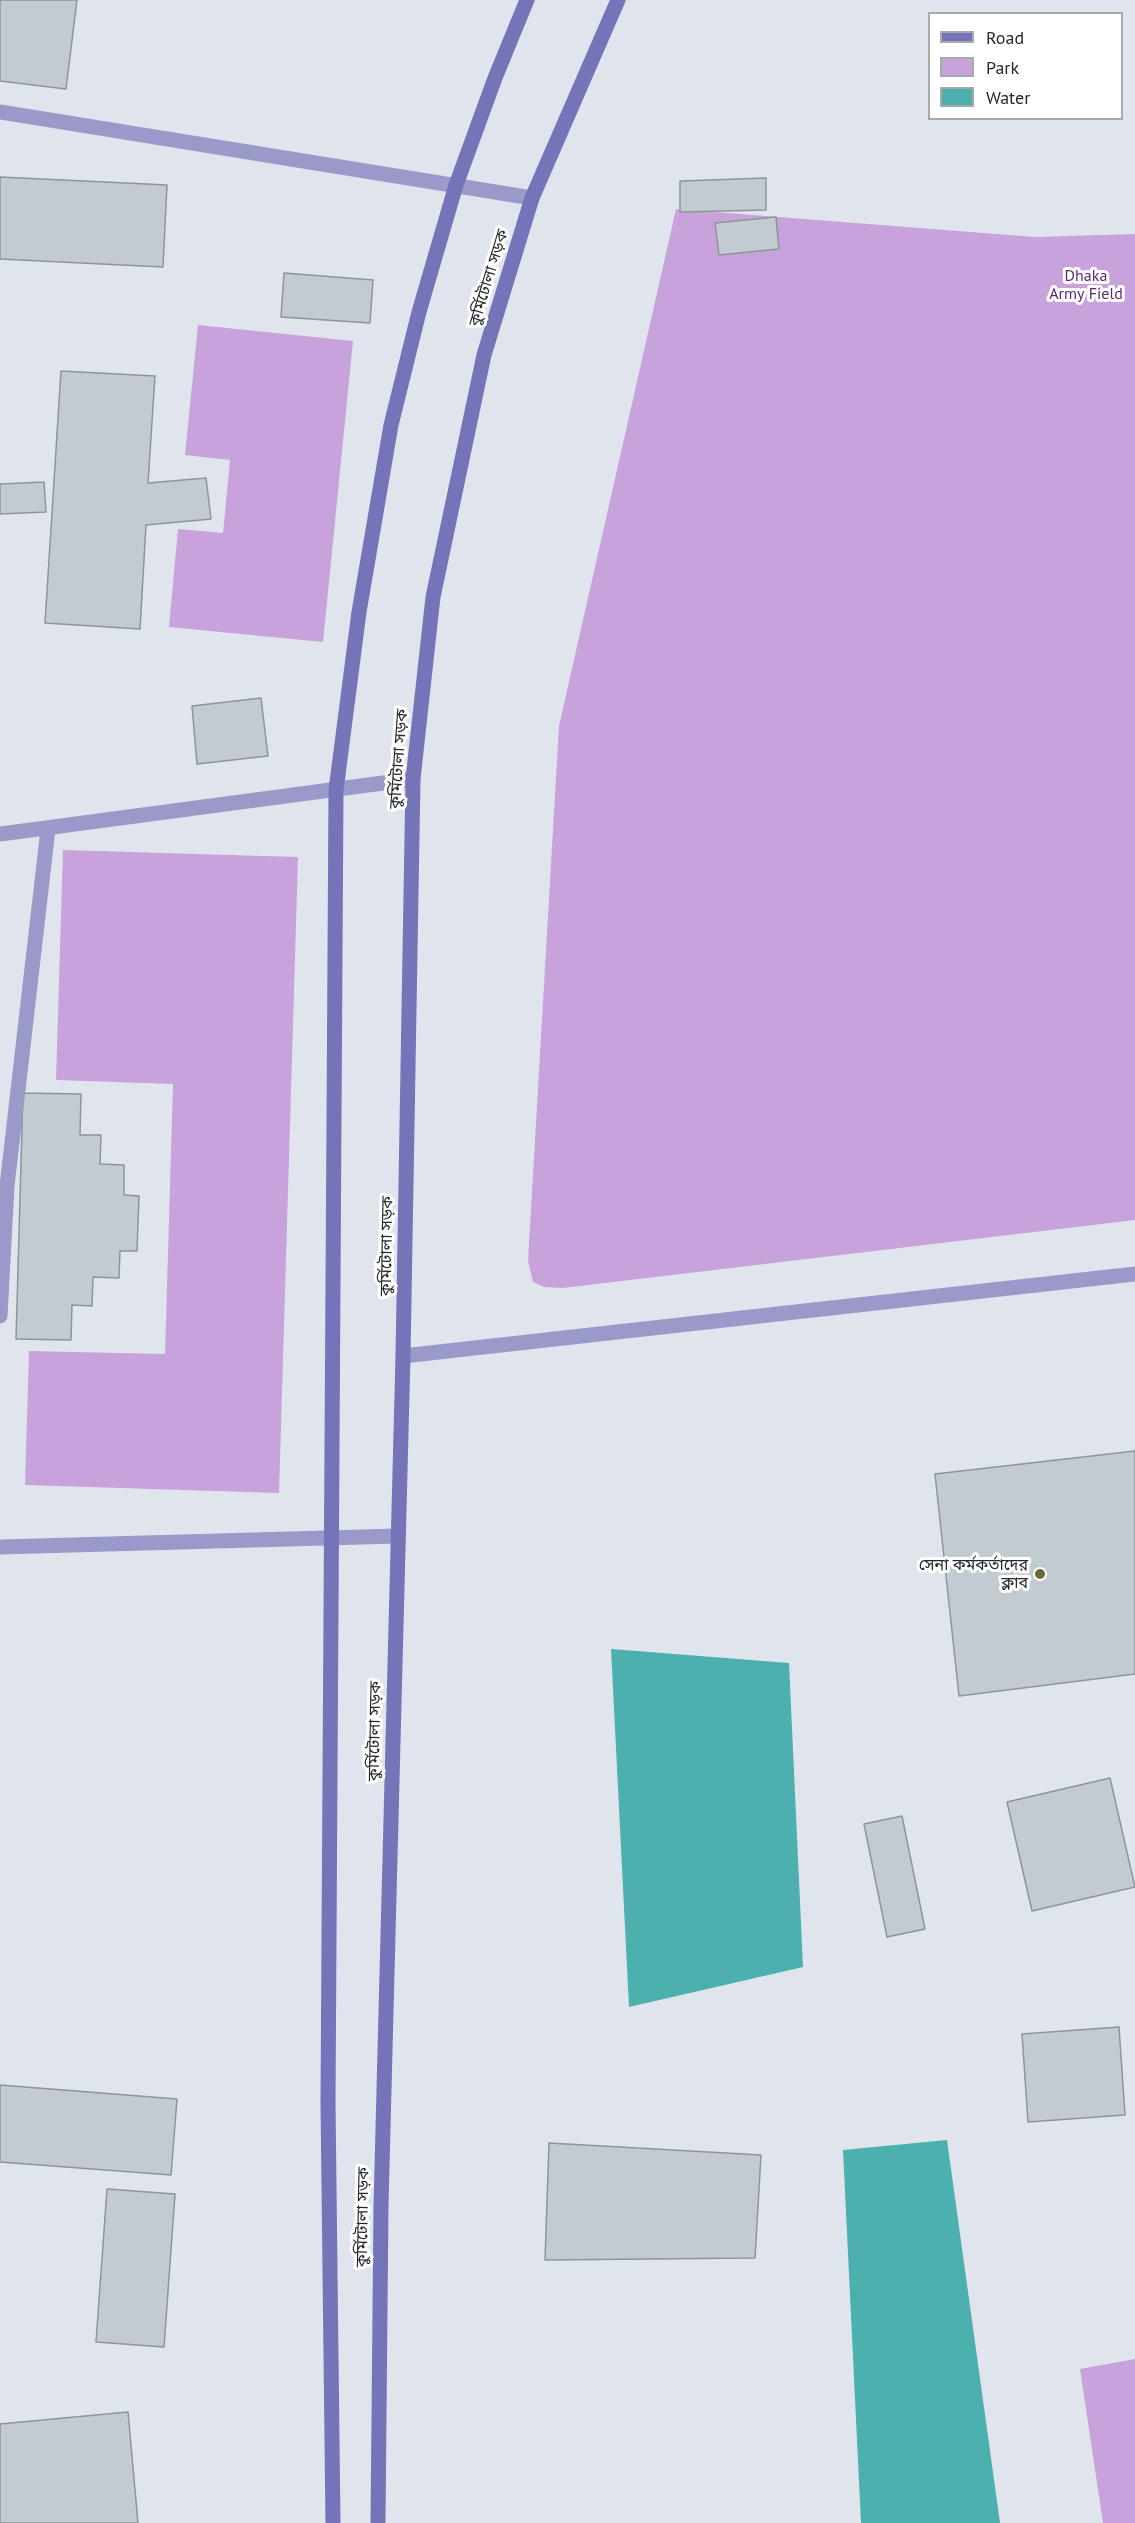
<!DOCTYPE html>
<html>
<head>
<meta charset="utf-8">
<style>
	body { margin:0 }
	#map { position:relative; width:1135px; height:2523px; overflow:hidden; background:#e0e5ed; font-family:"PT Sans",sans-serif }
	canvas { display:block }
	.legend { position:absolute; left:928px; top:12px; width:195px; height:108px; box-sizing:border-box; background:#fff; border:2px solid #a8a9aa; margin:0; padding:8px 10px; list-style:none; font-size:18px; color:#25272a }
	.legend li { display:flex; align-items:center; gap:12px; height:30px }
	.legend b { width:30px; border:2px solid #a8a9aa }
</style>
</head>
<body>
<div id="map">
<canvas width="1135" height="2523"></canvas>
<ul class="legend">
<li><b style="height:8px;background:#7574b9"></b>Road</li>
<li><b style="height:16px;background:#c8a3db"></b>Park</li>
<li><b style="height:16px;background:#4bb0ae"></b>Water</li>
</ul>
</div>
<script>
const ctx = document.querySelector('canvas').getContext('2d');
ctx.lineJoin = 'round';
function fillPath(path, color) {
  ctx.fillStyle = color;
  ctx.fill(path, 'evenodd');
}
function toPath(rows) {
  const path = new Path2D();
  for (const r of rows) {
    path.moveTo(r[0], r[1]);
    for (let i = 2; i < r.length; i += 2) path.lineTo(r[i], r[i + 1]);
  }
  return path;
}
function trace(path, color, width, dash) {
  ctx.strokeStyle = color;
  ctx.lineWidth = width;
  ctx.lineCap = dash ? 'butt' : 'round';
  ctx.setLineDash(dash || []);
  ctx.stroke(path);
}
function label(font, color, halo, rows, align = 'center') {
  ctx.font = font + ' "PT Sans","Noto Sans Bengali",sans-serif';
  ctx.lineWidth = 6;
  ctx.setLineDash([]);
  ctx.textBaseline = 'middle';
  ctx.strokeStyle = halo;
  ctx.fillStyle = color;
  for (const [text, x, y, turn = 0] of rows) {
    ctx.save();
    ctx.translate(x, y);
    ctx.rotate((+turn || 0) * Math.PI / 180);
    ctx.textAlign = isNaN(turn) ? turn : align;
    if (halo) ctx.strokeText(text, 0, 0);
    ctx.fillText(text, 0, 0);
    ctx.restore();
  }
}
fillPath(toPath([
	[676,209,1035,237,1135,234,1135,1220,563,1288,544,1287,533,1282,528,1261,559,726],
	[198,325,353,341,323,642,169,627,178,529,223,533,230,460,185,455],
	[63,850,298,857,279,1493,25,1485,29,1351,165,1354,173,1084,56,1080],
	[1135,2359,1135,2523,1103,2523,1080,2369]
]), '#c8a3db');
fillPath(toPath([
	[611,1649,789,1663,803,1967,629,2007],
	[947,2140,1000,2523,861,2523,843,2150]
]), '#4bb0ae');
const building = toPath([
	[0,0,77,0,66,89,0,81,0,0],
	[0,177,167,185,163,267,0,259,0,177],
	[766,178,766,210,680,212,680,181,766,178],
	[776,217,779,249,719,255,715,223,776,217],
	[284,273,373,280,370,323,281,317,284,273],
	[61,371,155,376,148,483,206,478,211,519,146,525,140,629,45,623,61,371],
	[44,482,46,512,0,514,0,484,44,482],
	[261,698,268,756,197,764,192,706,261,698],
	[23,1093,81,1094,80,1135,101,1135,100,1164,124,1165,124,1195,139,1196,137,1251,120,1251,119,1278,93,1277,92,1306,72,1305,71,1340,16,1339,23,1093],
	[1135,1451,1135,1674,959,1696,935,1474,1135,1451],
	[1110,1778,1135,1887,1032,1911,1007,1802,1110,1778],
	[902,1816,925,1929,887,1937,864,1824,902,1816],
	[1119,2027,1125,2115,1028,2122,1022,2034,1119,2027],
	[0,2085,177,2099,171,2175,0,2162,0,2085],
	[549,2143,761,2155,755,2258,545,2260,549,2143],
	[107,2189,175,2194,164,2347,96,2342,107,2189],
	[128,2412,138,2523,0,2523,0,2424,128,2412]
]);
fillPath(building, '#c2cbcf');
trace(building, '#8c9599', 1.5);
trace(toPath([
	[0,834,413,779],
	[0,1316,7,1186,48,829]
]), '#999ac9', 15);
trace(toPath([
	[0,112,532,198],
	[403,1356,1135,1274],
	[0,1547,398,1536]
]), '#999ac9', 15);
trace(toPath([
	[333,2523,328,2102,336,790,359,612,391,425,419,312,456,185,495,78,527,0],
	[378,2523,381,2205,403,1356,413,779,433,597,484,355,532,198,618,0]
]), '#7574b9', 15);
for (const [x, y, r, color] of [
	[1040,1574,6,"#6d6733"]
]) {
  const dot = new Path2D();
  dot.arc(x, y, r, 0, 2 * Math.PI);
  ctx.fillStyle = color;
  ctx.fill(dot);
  trace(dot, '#fff', 2);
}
label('16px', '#5b2a71', '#fff', [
	["Dhaka",1086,276],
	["Army Field",1086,294]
]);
label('16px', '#25272a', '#fff', [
	["কুর্মিটোলা সড়ক",489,278,-73],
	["কুর্মিটোলা সড়ক",399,759,-86],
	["কুর্মিটোলা সড়ক",387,1246,-89],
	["কুর্মিটোলা সড়ক",375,1731,-89],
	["কুর্মিটোলা সড়ক",363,2217,-89]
]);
label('16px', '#25272a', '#fff', [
	["সেনা কর্মকর্তাদের",1028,1565],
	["ক্লাব",1028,1583]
], 'right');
</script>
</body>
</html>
